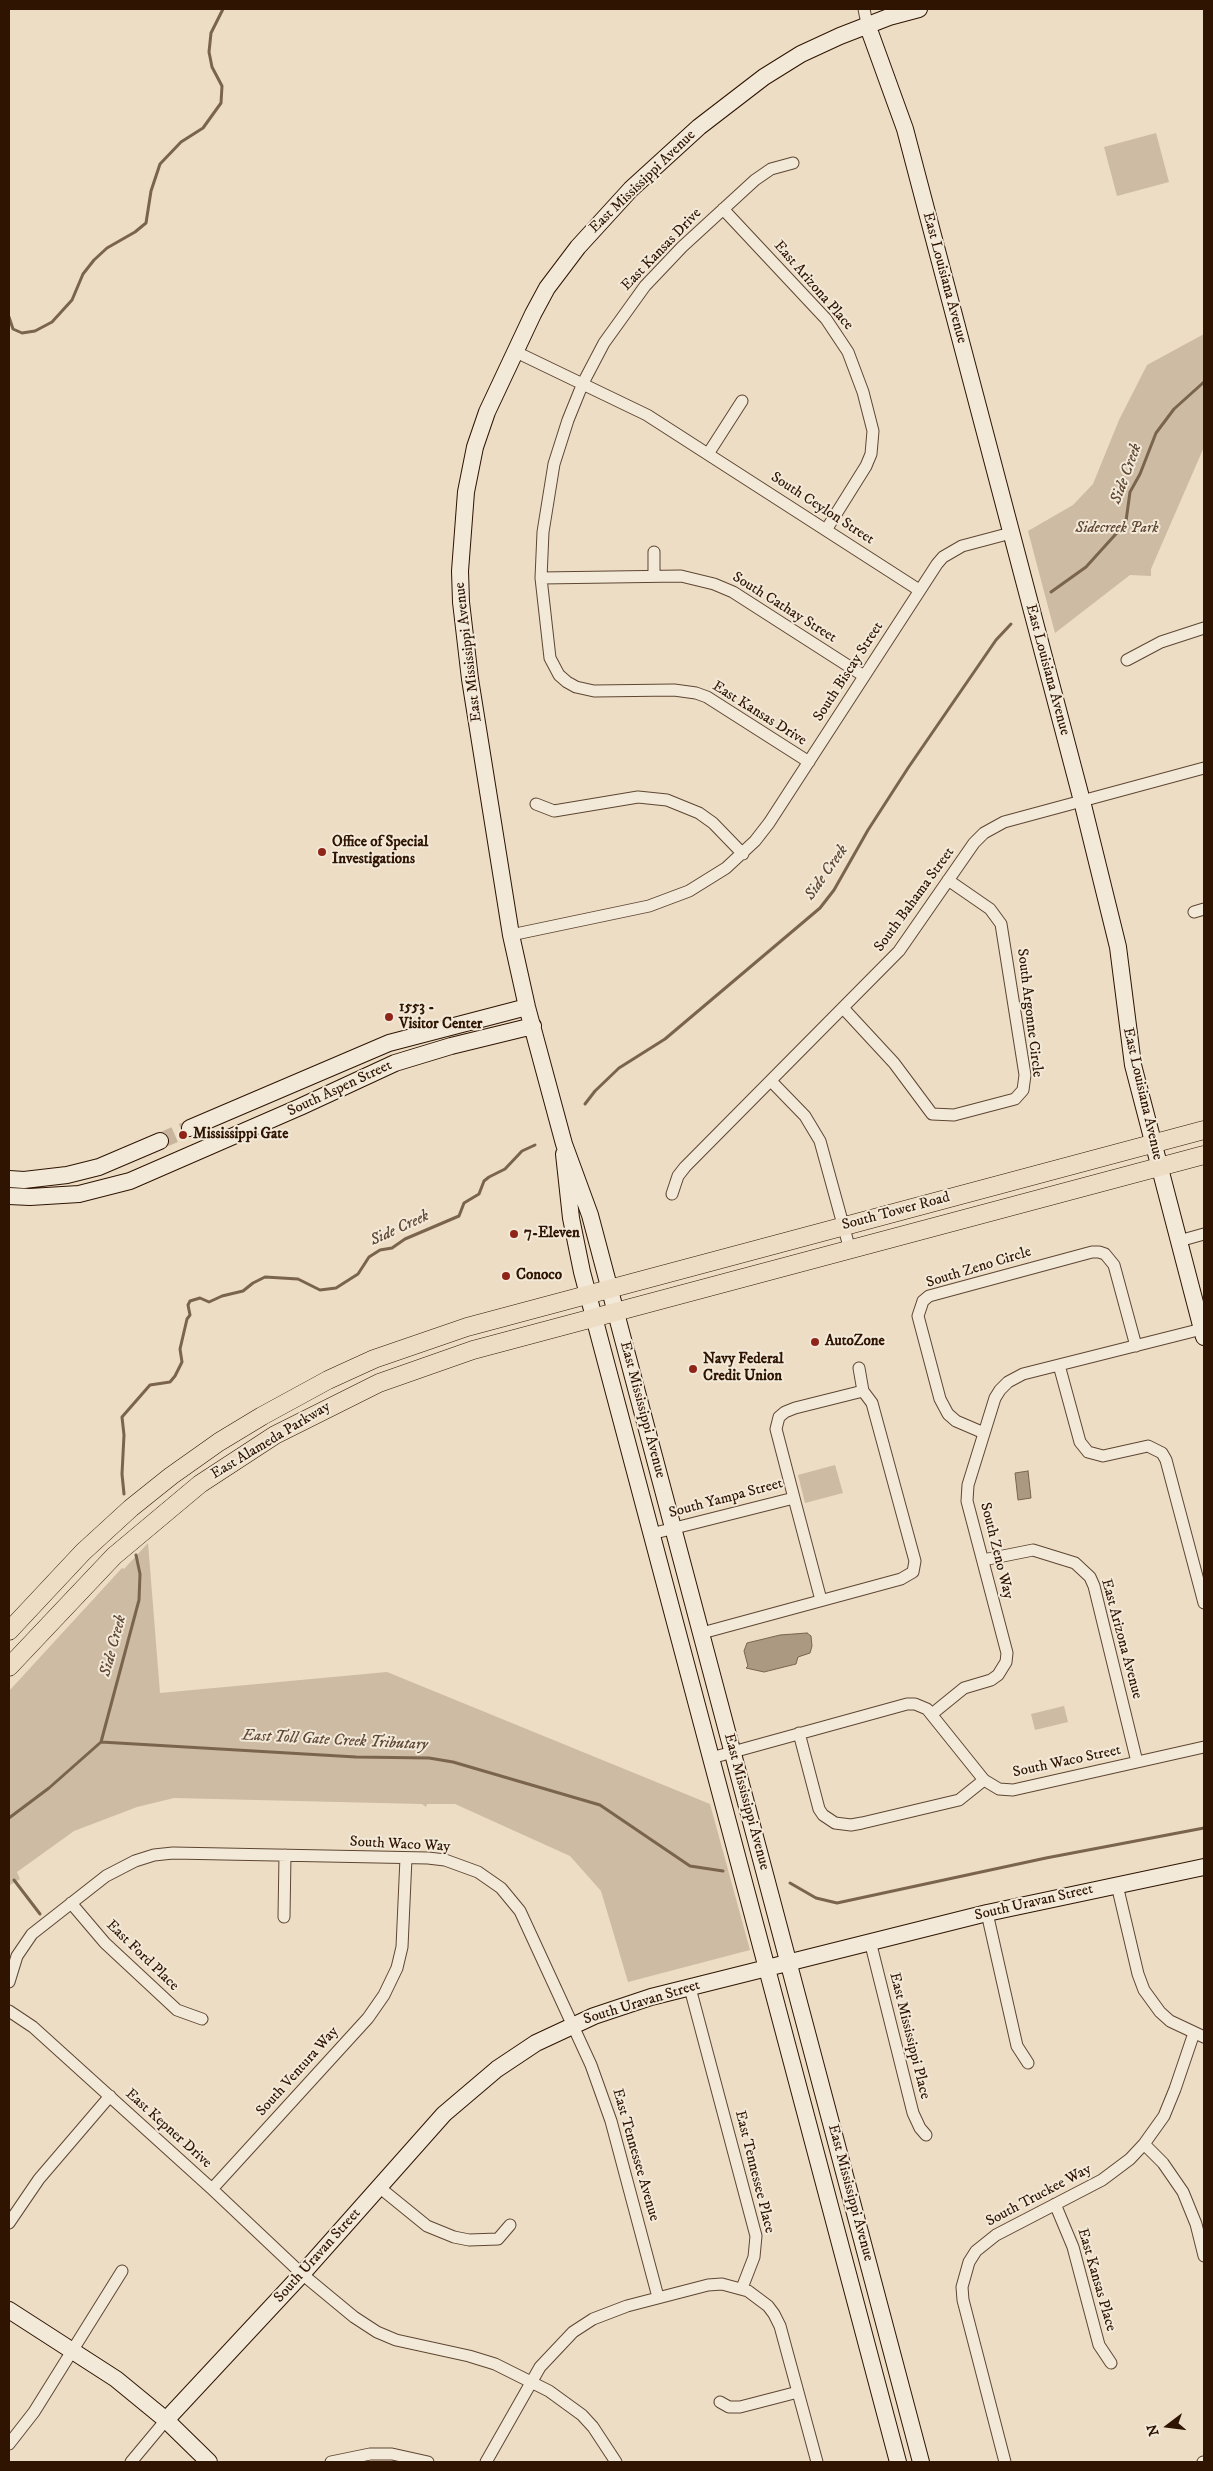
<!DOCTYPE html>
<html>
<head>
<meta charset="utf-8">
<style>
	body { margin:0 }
	#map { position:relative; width:1213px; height:2471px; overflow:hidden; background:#edddc4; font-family:"IM FELL DW Pica",serif }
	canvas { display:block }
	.frame { position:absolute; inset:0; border:10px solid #2e1401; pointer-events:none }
	.north { position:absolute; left:1143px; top:2401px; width:50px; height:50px; -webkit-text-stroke:4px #f3e9d9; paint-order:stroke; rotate:255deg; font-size:14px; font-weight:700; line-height:20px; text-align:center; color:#2e1401 }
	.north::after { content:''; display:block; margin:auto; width:18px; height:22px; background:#2e1401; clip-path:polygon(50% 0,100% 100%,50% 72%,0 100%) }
</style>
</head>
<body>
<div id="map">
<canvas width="1213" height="2471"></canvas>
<div class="frame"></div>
<div class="north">N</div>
</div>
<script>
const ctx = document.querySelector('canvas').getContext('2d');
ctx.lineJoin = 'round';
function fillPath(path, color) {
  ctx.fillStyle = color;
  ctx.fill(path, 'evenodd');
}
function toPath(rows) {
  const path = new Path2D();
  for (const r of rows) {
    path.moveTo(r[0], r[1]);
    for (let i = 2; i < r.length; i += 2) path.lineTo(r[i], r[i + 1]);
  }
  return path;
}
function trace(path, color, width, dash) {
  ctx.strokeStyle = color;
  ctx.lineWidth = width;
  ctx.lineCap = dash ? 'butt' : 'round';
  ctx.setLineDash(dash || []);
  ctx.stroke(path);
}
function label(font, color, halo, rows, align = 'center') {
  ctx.font = font + ' "IM FELL DW Pica",serif';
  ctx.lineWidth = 4;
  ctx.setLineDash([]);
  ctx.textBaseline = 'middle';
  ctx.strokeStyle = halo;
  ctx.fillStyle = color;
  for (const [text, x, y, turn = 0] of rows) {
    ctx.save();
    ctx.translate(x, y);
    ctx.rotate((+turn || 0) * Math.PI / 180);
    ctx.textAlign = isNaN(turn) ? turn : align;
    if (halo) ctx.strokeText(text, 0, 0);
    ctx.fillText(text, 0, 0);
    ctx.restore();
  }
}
fillPath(toPath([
	[1156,133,1169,182,1117,196,1104,147],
	[1204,334,1204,447,1151,569,1151,576,1130,575,1055,633,1028,531,1073,505,1093,484,1119,420,1147,365],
	[835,1465,843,1493,805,1503,798,1475],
	[148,1543,160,1693,387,1672,710,1804,750,1950,628,1982,601,1891,570,1856,455,1804,427,1804,426,1807,422,1804,174,1798,137,1807,74,1831,17,1872,20,1879,10,1885,9,1884,9,1691,122,1568,124,1569],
	[1064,1706,1068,1722,1035,1730,1031,1714]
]), '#cdbba3');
const water = toPath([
	[1028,1471,1031,1498,1018,1500,1015,1473,1028,1471],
	[807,1633,811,1636,812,1646,810,1653,798,1657,796,1664,764,1672,746,1668,748,1666,744,1651,747,1643,780,1635,807,1633]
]);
fillPath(water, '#ac9982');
trace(water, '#7a644e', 1);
trace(toPath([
	[9,317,13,329,22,333,35,331,52,322,72,300,83,274,94,260,107,248,135,232,146,223,151,191,160,164,181,142,203,128,221,103,222,86,212,67,209,52,211,33,223,9],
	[1051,592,1086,567,1124,525,1126,521,1130,492,1140,474,1156,433,1174,409,1204,382],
	[585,1104,595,1091,619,1068,665,1039,820,908,834,890,868,830,908,768,996,640,1011,624],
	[124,1494,122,1474,124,1435,122,1417,150,1385,170,1382,175,1376,182,1362,180,1349,187,1319,190,1315,188,1305,190,1301,200,1298,209,1302,222,1296,243,1291,253,1283,265,1277,298,1279,320,1290,336,1288,358,1274,369,1257,380,1250,392,1248,405,1239,459,1216,464,1203,479,1194,484,1181,489,1177,505,1169,522,1151,535,1145],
	[101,1742,139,1600,140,1574,136,1555],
	[9,1818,49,1788,101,1742,356,1757,429,1758,453,1762,600,1805,690,1866,723,1871],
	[14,1880,40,1914],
	[790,1883,816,1898,837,1903,1046,1858,1204,1828]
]), '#7a644e', 3);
trace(toPath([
	[160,1141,190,1128]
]), '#c7b59d', 16, [16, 8]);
const street = toPath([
	[864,9,867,24],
	[793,163,771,169,755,180,682,247,645,286,604,343,583,383,568,420,554,464,543,532,541,578,550,658,559,675,567,682,576,687,594,691,674,690,696,693,707,697,809,762],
	[723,209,826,319,848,352,863,392,873,431,871,454,866,466,826,530],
	[514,351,647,415,919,590],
	[708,454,742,401],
	[654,552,654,576],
	[541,578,681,576,714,584,733,592,864,676],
	[1127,660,1161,642,1204,628],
	[536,804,554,811,638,797,667,800,699,813,713,823,743,854],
	[1194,912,1204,909],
	[511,935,649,906,689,891,726,868,755,841,769,823,937,564,943,557,962,546,1011,533],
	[844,1009,894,1063,932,1114,954,1115,1015,1099,1023,1090,1025,1075,1001,924,990,909,948,880],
	[771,1081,805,1116,820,1141,850,1250],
	[672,1194,678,1176,685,1167,899,951,974,843,984,833,1004,822,1204,768],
	[1179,1241,1204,1234],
	[1059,1365,1080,1442,1088,1452,1103,1456,1148,1446,1162,1453,1166,1460,1204,1603],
	[984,1433,956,1421,948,1414,940,1399,918,1316,923,1301,929,1296,1092,1252,1099,1252,1105,1254,1114,1265,1136,1346],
	[794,1498,821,1600],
	[651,1534,794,1498,776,1429,779,1417,785,1412,795,1408,863,1391,859,1368],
	[983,1560,1033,1550,1075,1563,1090,1577,1094,1586,1137,1762],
	[702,1633,901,1579,913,1572,915,1561,872,1403,863,1391],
	[932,1714,964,1688,991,1680,998,1675,1006,1662,1007,1653,967,1501,968,1485,995,1398,1000,1390,1008,1382,1023,1374,1202,1329],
	[799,1733,819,1809,823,1815,835,1823,851,1825,862,1823,959,1800,984,1780],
	[711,1758,907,1704,915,1704,927,1709,984,1780,999,1789,1013,1790,1204,1747],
	[1117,1885,1138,1974,1144,1990,1160,2012,1170,2021,1204,2037],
	[71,1903,105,1943,177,2010,202,2019],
	[987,1913,1017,2046,1028,2063],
	[284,1917,285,1855],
	[870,1941,913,2113,920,2128,926,2135],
	[9,1982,17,1956,32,1934,106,1876,135,1861,154,1855,173,1853,428,1858,445,1860,478,1872,501,1888,520,1911,591,2065,611,2121,658,2297],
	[690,1988,756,2236,754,2257,742,2288],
	[9,2011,33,2027,212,2189,302,2274,354,2317,377,2332,396,2340,469,2356,495,2364,549,2391,582,2415,593,2427,616,2462],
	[1144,2144,1163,2163,1183,2192,1196,2224,1204,2256],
	[379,2187,427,2226,454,2237,469,2240,498,2239,510,2225],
	[212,2189,368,2018,384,1995,397,1968,402,1947,406,1858],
	[1055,2204,1073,2247,1099,2345,1111,2363],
	[9,2223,39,2179,110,2096],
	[720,2402,729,2407,740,2407,798,2392],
	[9,2444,34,2412,122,2271],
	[131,2462,166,2420],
	[331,2462,370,2454,392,2454,428,2462],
	[486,2462,540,2367,573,2332,593,2319,627,2306,708,2285,722,2284,748,2291,768,2306,774,2314,780,2326,817,2462],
	[1005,2462,963,2300,962,2287,969,2262,976,2251,996,2235,1102,2180,1130,2159,1144,2144,1164,2116,1175,2089,1194,2033],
	[1203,2462,1204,2462]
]);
const secondary = toPath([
	[919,9,889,17,840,36,801,54,764,77,699,127,631,189,578,247,547,288,533,314,487,412,475,447,466,492,460,571,461,602,470,679,511,935,527,1007,564,1144,590,1215,921,2462],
	[867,24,905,129,1082,801,1118,947,1133,1065,1204,1337],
	[190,1128,389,1043,527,1007],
	[564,1154,571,1218,582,1272,898,2462],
	[9,1179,24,1180,67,1175,99,1167,160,1141],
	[9,1196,30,1197,79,1194,130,1181,300,1107,395,1063,451,1046,533,1026],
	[9,2310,116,2379,166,2420,209,2462],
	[166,2420,302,2274,444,2114,497,2069,536,2043,594,2016,651,1997,987,1913,1204,1867]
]);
const primary = toPath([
	[9,1631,83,1552,131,1508,171,1476,219,1442,262,1416,328,1380,374,1359,467,1327,1204,1130],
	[9,1667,114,1556,200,1484,275,1435,379,1383,473,1350,1204,1155]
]);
trace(street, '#5e4632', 13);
trace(secondary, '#2e1401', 18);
trace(primary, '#2e1401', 19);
trace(street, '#f3e9d9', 11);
trace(secondary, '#f3e9d9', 16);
trace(primary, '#edddc4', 18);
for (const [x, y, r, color] of [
	[322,852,5,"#8f2418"],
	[389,1017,5,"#8f2418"],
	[183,1135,5,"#8f2418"],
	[514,1234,5,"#8f2418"],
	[506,1276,5,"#8f2418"],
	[815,1342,5,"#8f2418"],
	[693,1369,5,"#8f2418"]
]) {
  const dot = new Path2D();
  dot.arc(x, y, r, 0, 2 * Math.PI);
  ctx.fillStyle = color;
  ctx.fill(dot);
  trace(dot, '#f3e9d9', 2);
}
label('15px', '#2e1401', '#f3e9d9', [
	["East Mississippi Avenue",643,182,-44],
	["East Kansas Drive",662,250,-46],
	["East Louisiana Avenue",944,278,75],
	["East Arizona Place",813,286,49],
	["South Ceylon Street",822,509,33],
	["South Cathay Street",784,608,32],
	["East Mississippi Avenue",469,652,-97],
	["East Louisiana Avenue",1047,670,75],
	["South Biscay Street",849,672,-57],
	["East Kansas Drive",759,714,32],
	["South Bahama Street",915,900,-54],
	["South Argonne Circle",1029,1013,83],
	["South Aspen Street",340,1089,-25],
	["East Louisiana Avenue",1142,1094,77],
	["South Tower Road",896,1212,-15],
	["South Zeno Circle",979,1268,-17],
	["East Mississippi Avenue",642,1410,75],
	["East Alameda Parkway",271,1441,-31],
	["South Yampa Street",726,1499,-15],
	["South Zeno Way",996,1551,76],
	["East Arizona Avenue",1121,1639,75],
	["South Waco Street",1067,1762,-12],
	["East Mississippi Avenue",746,1802,75],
	["South Waco Way",400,1845,3],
	["South Uravan Street",1034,1903,-13],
	["East Ford Place",142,1956,44],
	["South Uravan Street",642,2003,-17],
	["East Mississippi Place",909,2036,76],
	["South Ventura Way",298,2072,-48],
	["East Kepner Drive",168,2129,42],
	["East Tennessee Avenue",635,2155,74],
	["East Tennessee Place",754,2172,76],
	["East Mississippi Avenue",850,2193,75],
	["South Truckee Way",1039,2196,-28],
	["South Uravan Street",318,2256,-48],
	["East Kansas Place",1096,2280,74]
]);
label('italic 15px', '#5e4632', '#f3e9d9', [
	["Sidecreek Park",1117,529]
]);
label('bold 15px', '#2e1401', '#f3e9d9', [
	["Office of Special",332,843],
	["Investigations",332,860],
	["1553 -",399,1008],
	["Visitor Center",399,1025],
	["Mississippi Gate",193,1135],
	["7-Eleven",524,1234],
	["Conoco",516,1276],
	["AutoZone",825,1342],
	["Navy Federal",703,1360],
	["Credit Union",703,1377]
], 'left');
label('italic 16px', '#604935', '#f3e9d9', [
	["Side Creek",1127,474,-70],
	["Side Creek",827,873,-55],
	["Side Creek",400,1229,-25],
	["Side Creek",114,1646,-75],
	["East Toll Gate Creek Tributary",335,1741,3]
]);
</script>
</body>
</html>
